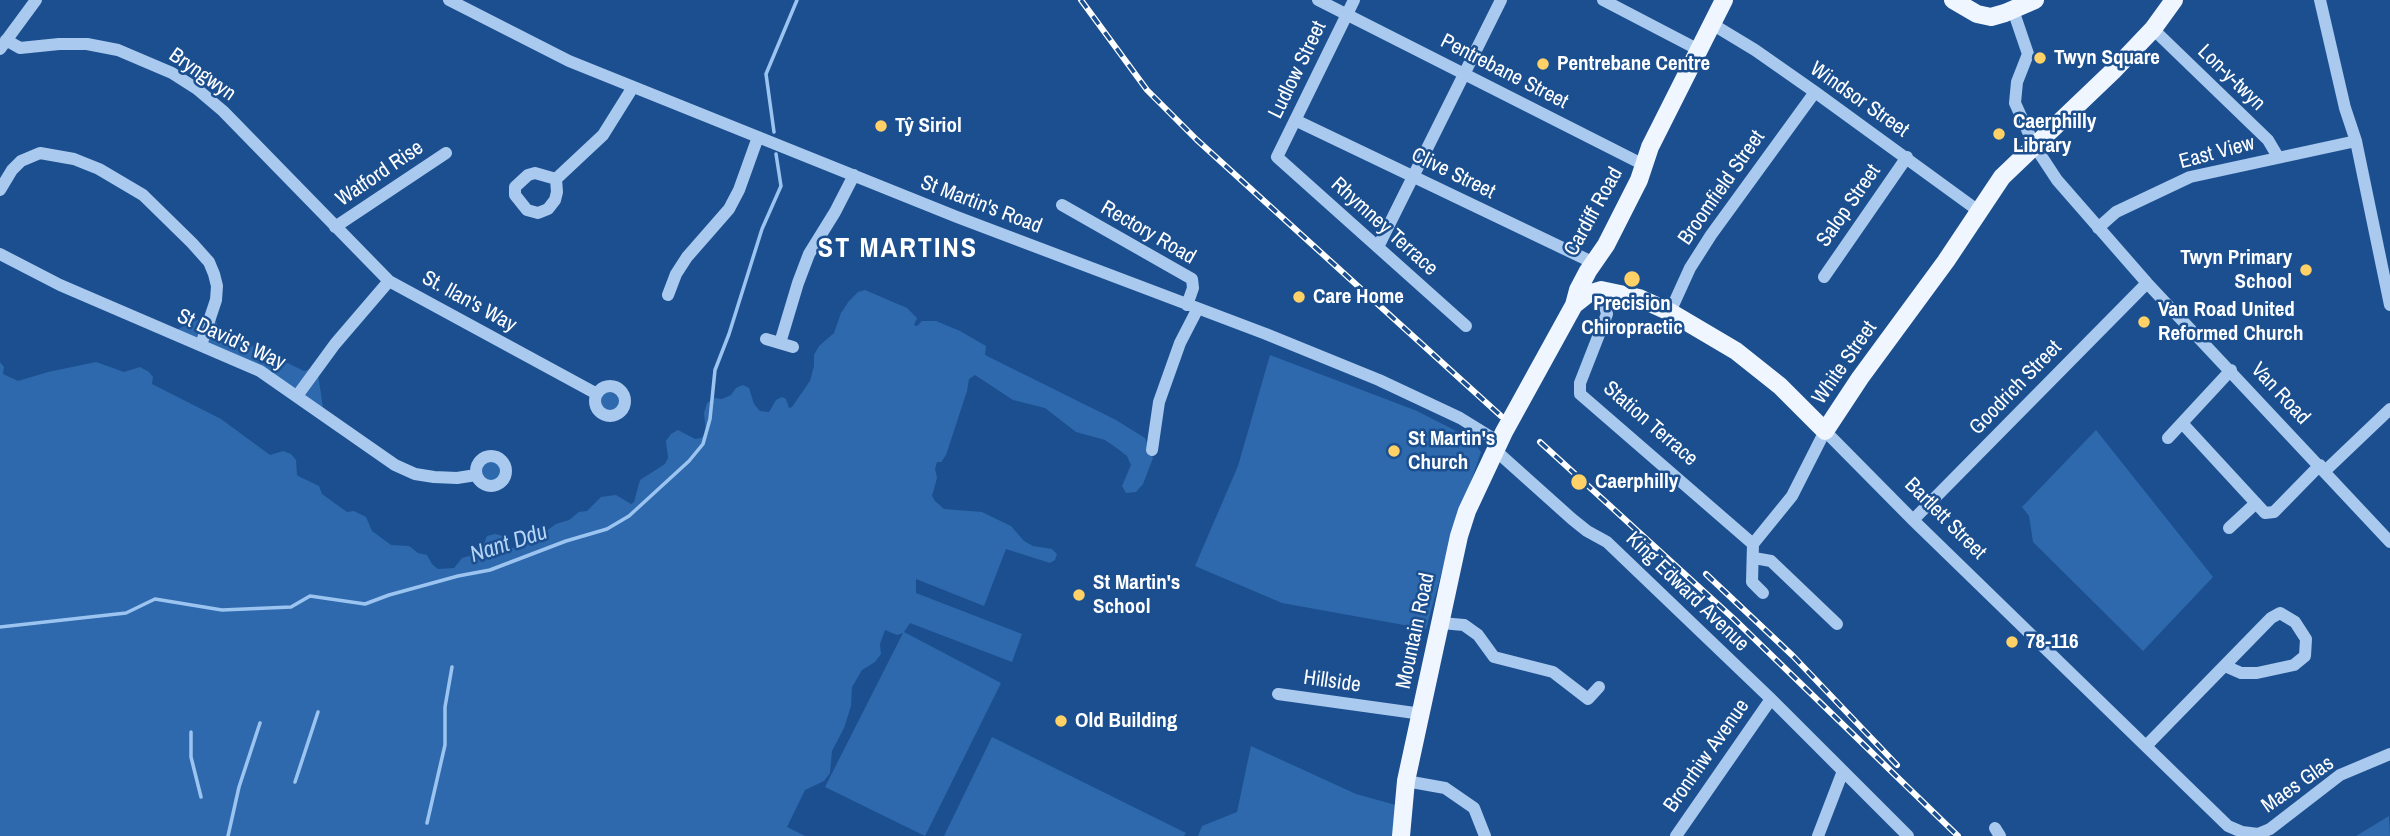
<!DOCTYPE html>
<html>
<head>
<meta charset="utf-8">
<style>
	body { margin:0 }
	canvas { display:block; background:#1b4f8f }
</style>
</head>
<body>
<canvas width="2390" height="836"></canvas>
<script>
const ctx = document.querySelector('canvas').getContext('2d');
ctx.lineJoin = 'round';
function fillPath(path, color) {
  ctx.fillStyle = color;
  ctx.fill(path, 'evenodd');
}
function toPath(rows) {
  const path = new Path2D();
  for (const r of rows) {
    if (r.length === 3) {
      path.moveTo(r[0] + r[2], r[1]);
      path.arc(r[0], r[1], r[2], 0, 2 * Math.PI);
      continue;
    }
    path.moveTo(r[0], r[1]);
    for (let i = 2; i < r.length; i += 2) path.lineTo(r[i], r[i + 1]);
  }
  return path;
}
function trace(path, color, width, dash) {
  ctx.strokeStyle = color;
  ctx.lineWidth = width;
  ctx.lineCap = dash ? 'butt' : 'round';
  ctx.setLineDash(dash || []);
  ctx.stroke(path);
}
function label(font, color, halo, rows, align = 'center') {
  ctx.font = font + ' "Archivo Narrow",sans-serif';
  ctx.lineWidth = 5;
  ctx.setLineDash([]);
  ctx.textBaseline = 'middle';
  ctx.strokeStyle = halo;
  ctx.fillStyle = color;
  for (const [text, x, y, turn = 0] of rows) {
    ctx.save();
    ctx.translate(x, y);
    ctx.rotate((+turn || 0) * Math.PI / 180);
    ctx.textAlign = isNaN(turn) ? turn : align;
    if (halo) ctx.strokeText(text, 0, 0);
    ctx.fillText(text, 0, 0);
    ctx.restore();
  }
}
fillPath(toPath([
	[865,290,907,308,917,318,914,325,917,326,922,321,936,321,960,331,986,346,985,355,1116,420,1145,438,1153,458,1143,484,1136,492,1126,493,1122,486,1131,465,1127,456,1118,449,1105,440,1076,432,1045,408,1013,400,975,375,969,379,967,391,946,455,941,462,937,462,935,469,937,478,932,496,935,501,944,509,982,512,1011,526,1024,541,1033,546,1052,549,1057,554,1055,560,1050,563,1006,549,984,606,916,579,916,593,1022,634,1012,662,910,623,904,632,1001,683,925,836,825,787,903,633,897,635,885,630,880,644,881,654,875,662,862,670,852,687,851,706,844,728,832,751,830,773,824,781,805,790,787,827,805,836,0,836,0,362,4,367,3,374,18,381,48,372,96,362,124,372,140,367,149,372,153,377,152,384,221,419,270,455,283,451,291,454,296,460,297,475,300,477,319,486,322,494,347,512,354,511,366,517,372,531,391,545,409,546,418,553,427,555,432,564,438,569,454,568,462,558,480,553,487,536,495,534,503,536,506,547,515,548,535,539,556,524,569,520,579,512,587,511,601,497,616,495,631,504,634,502,640,480,665,464,668,458,666,441,671,434,678,430,695,439,701,438,706,433,704,413,707,403,714,398,722,399,731,395,736,388,743,385,749,388,754,404,760,411,769,412,776,400,782,397,786,399,789,408,792,407,810,381,814,366,814,355,819,346,834,333,841,313,849,301,858,292],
	[212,313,220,330,304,371,317,367,324,415,297,396,172,332],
	[1270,355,1417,411,1472,439,1481,452,1448,549,1426,629,1282,603,1195,566,1238,466],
	[610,401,15],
	[2096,430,2213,577,2143,651,2033,542,2029,516,2022,507],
	[491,471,15],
	[992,737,1186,833,1184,836,944,836],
	[1251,746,1356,794,1403,807,1401,836,1198,836,1202,826,1237,812],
	[2389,816,2390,836,2356,836]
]), '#2e69ad');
trace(toPath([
	[774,132,766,74,797,0],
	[0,627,126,613,155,599,222,610,291,607,310,596,365,604,389,595,458,576,490,570,566,541,607,529,629,516,689,461,703,444,710,419,715,370,729,334,762,229,781,186,776,154],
	[191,732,191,757,201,797],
	[295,782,318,712],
	[427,823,445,745,445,707,452,667],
	[228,836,239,787,260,723]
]), '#9cc4f0', 3.5);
trace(toPath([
	[449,0,569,61,957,217,1266,334,1379,380,1460,418,1499,442],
	[1318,0,1644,165],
	[1354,0,1277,157,1466,326],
	[1603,0,1699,50],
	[2320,0,2345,108,2356,141,2390,305],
	[2013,10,2028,54,2017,82,2015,103,2034,145,2057,180,2147,283,2390,542],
	[1712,24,1755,50,1815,92,1980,212],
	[2153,29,2268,140,2278,157],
	[6,40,20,48,59,44,87,44,118,50,172,73,197,89,223,111,389,281,597,394],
	[0,49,36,0],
	[1295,120,1594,263],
	[556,179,535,173,528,175,515,187,515,195,527,210,538,213,548,209,555,200,557,192,556,179,603,135,633,87],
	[0,190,12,170,21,161,40,153,74,159,99,169,143,195,192,243,209,262,214,274,217,286,216,300,201,345],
	[1062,205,1192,279,1193,288,1187,305],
	[335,227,446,153],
	[2098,228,2116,212,2190,177,2356,141],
	[1378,247,1501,0],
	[0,254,60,285,260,371,395,465,415,474,434,477,457,478,476,475],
	[1824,277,1907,157],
	[1601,290,1607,314,1580,383,1580,394,1753,544,1752,582,1763,593],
	[668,295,676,274,687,257,729,209,739,190,758,137],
	[1670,312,1690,268,1711,235,1815,92],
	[766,339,793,347],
	[780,343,798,283,809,254,835,212,854,175],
	[610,401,15],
	[297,396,335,344,389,281],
	[2182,423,2265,513,2274,512,2320,465],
	[2168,438,2231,370],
	[1152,450,1159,402,1180,343,1197,310],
	[1495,450,1572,519,1587,531,1607,542,1771,699,1908,836],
	[491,471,15],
	[2325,471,2390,409],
	[1913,520,2147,283],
	[2229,528,2256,503],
	[1753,544,1792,496,1825,431,1913,520,2228,826,2242,832,2258,834,2270,829,2340,775,2390,754],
	[1754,558,1771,561,1837,624],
	[1441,623,1464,625,1478,635,1494,657,1553,672,1588,699,1599,687],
	[1278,694,1422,714],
	[2146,746,2271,618,2280,613,2295,622,2306,639,2305,656,2294,665,2257,673,2241,673,2225,666],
	[1406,781,1445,788,1474,808,1485,836],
	[1995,828,2000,836],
	[1676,836,1771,699],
	[1818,836,1843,771]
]), '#a9c9ee', 12);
trace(toPath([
	[1953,0,1977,14,1991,17,2005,13,2035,0],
	[1574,305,1588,294,1601,290,1639,298,1670,312,1736,351,1780,386,1825,431,1860,378,1946,261,2002,177,2113,71,2153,29,2174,0],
	[1401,836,1406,781,1459,536,1467,511,1504,432,1574,305,1578,290,1588,271,1606,245,1639,180,1650,147,1724,0]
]), '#f0f6ff', 18);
const rail = toPath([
	[1081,0,1147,90,1197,140,1501,416],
	[1540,442,1734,619,1958,836],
	[1706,574,1793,656,1897,765]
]);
trace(rail, '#fff', 6);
trace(rail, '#1b4f8f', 3.5, [10]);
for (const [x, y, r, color] of [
	[2040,58,7,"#ffd166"],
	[1543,64,7,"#ffd166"],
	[881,126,7,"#ffd166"],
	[1999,134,7,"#ffd166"],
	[2306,270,7,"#ffd166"],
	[1632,279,9,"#ffd166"],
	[1299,297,7,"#ffd166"],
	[2144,322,7,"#ffd166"],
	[1394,451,7,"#ffd166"],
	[1579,482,9,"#ffd166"],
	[1079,595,7,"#ffd166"],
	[2012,642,7,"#ffd166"],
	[1061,721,7,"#ffd166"]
]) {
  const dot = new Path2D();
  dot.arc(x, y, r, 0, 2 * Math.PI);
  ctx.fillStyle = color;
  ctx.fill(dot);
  trace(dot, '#1b4f8f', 2.5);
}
label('bold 21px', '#fff', '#1b4f8f', [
	["Twyn Square",2054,58],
	["Pentrebane Centre",1557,64],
	["Caerphilly",2013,122],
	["Library",2013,146],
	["Tŷ Siriol",895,126],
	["Twyn Primary",2292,258,"right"],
	["School",2292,282,"right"],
	["Care Home",1313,297],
	["Precision",1632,304,"center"],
	["Chiropractic",1632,328,"center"],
	["Van Road United",2158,310],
	["Reformed Church",2158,334],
	["St Martin's",1408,439],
	["Church",1408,463],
	["Caerphilly",1595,482],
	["St Martin's",1093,583],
	["School",1093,607],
	["78-116",2026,642],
	["Old Building",1075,721]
], 'left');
label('21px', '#fff', '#1b4f8f', [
	["Ludlow Street",1298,70,-64],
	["Pentrebane Street",1504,72,27],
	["Bryngwyn",202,75,35],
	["Lon-y-twyn",2231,78,44],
	["Windsor Street",1859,100,35],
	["East View",2217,153,-15],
	["Watford Rise",380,174,-34],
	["Clive Street",1453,174,26],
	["Broomfield Street",1722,188,-55],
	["St Martin's Road",981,205,21],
	["Salop Street",1849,206,-55],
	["Cardiff Road",1594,212,-61],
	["Rhymney Terrace",1384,227,42],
	["Rectory Road",1148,233,30],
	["St. Ilan's Way",469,302,29],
	["St David's Way",231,340,25],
	["White Street",1845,363,-55],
	["Goodrich Street",2016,388,-46],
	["Van Road",2280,394,47],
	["Station Terrace",1650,424,41],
	["Bartlett Street",1945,519,45],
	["King Edward Avenue",1687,592,44],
	["Mountain Road",1416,631,-78],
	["Hillside",1332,682,8],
	["Bronrhiw Avenue",1707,756,-55],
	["Maes Glas",2298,785,-35]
]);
label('italic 23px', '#b5d3f5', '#1b4f8f', [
	["Nant Ddu",509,544,-18]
]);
ctx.letterSpacing = '2px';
label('bold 28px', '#fff', '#1b4f8f', [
	["ST MARTINS",898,249]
]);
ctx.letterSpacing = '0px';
</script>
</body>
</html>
